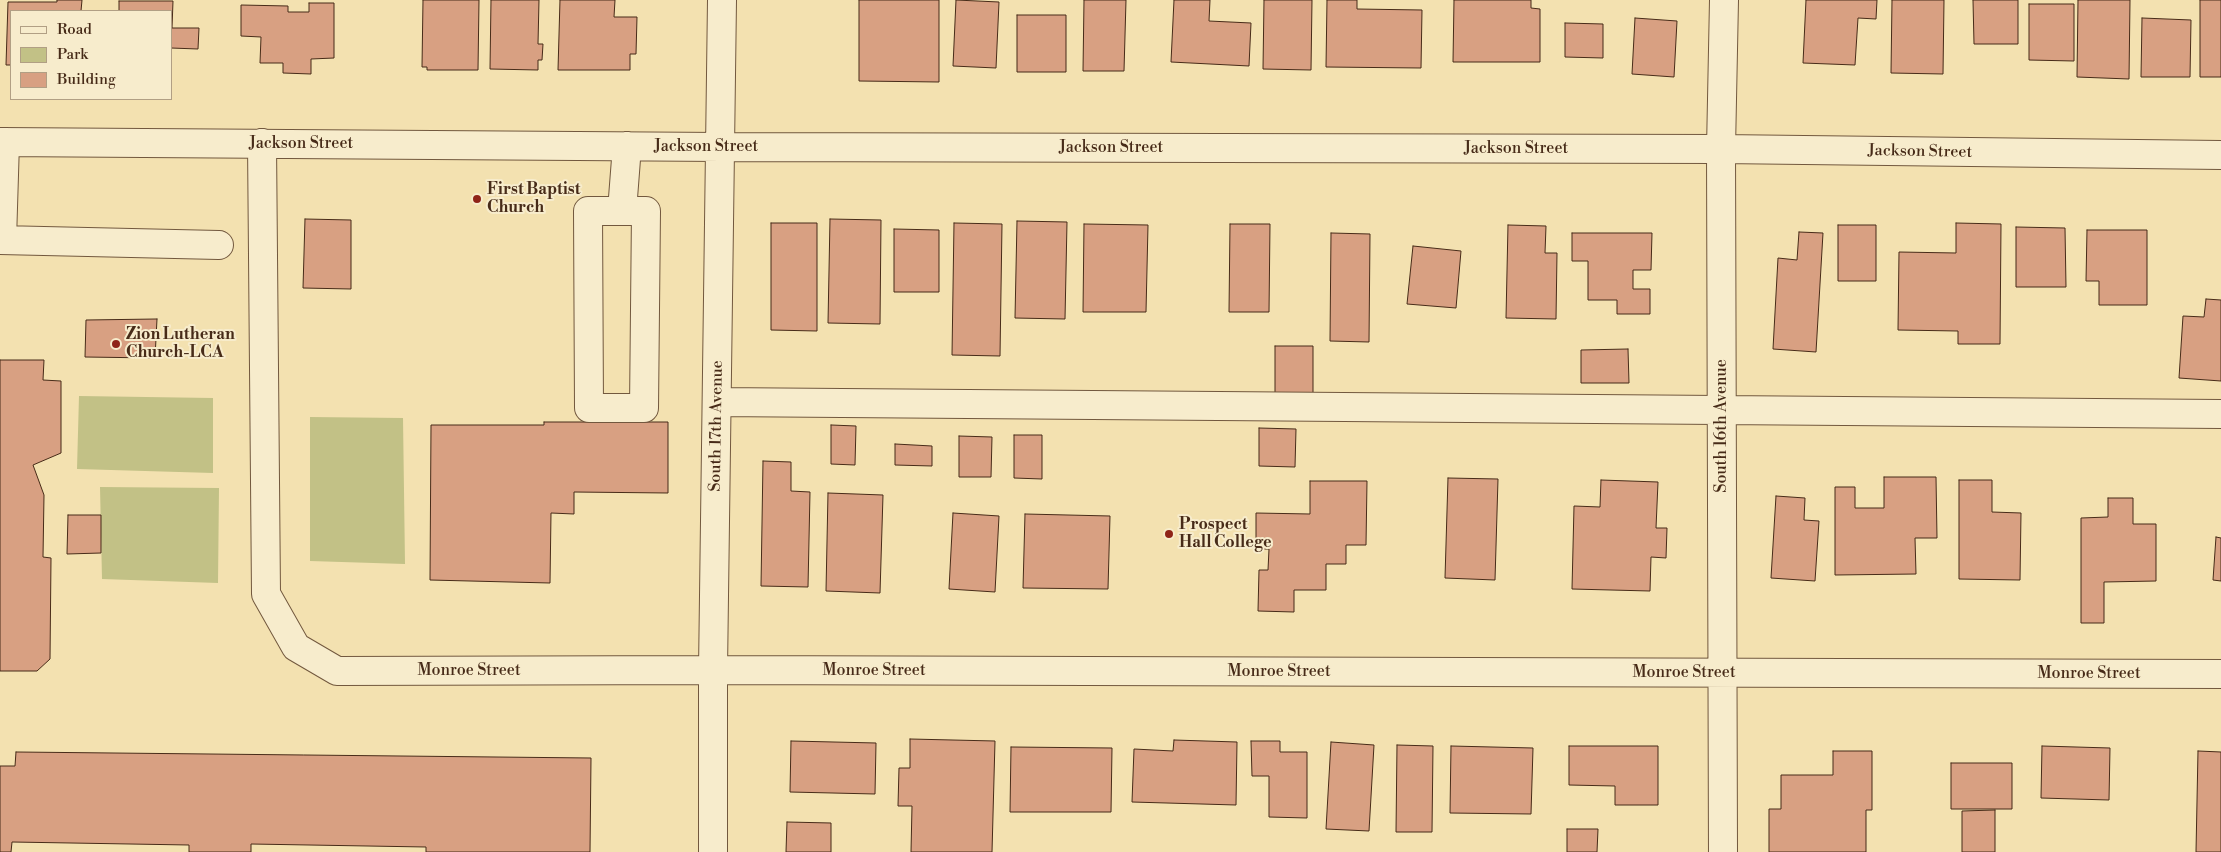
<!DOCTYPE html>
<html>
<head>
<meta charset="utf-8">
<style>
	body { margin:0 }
	#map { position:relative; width:2221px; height:852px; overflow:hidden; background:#f3e1b0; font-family:"Libre Bodoni",serif }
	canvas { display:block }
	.legend { position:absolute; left:10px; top:10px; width:162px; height:90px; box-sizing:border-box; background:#f7eccc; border:1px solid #b19f84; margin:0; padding:6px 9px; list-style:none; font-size:15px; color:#472b18 }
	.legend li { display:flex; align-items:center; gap:10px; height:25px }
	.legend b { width:25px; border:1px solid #b19f84 }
</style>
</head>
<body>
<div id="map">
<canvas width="2221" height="852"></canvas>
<ul class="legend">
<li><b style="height:6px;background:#f7eccc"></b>Road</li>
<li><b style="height:14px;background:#c2c186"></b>Park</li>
<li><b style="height:14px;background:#d8a082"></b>Building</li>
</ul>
</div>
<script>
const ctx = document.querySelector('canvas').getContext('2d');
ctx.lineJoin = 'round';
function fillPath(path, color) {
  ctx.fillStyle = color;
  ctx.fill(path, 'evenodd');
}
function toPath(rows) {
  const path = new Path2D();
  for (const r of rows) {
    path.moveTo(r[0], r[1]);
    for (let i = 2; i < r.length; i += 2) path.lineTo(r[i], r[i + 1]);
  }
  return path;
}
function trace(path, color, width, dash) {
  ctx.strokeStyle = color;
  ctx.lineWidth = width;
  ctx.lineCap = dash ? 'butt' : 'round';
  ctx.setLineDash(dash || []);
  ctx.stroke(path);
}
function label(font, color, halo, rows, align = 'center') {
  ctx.font = font + ' "Libre Bodoni",serif';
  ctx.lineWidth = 4;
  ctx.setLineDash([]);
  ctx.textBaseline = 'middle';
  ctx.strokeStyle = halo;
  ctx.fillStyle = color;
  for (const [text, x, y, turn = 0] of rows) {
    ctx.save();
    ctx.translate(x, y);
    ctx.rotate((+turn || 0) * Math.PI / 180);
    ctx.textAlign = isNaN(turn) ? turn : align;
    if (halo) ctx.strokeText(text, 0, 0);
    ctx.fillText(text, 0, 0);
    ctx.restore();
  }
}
fillPath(toPath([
	[79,396,213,398,213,473,77,469],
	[310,417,403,418,405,564,310,561],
	[100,487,219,488,218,583,102,579]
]), '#c2c186');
const building = toPath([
	[57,0,82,0,81,11,11,11,11,65,6,65,8,2,57,2,57,0],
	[423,0,479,0,478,70,427,70,427,67,422,67,423,0],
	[491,0,539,0,538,44,543,44,542,60,538,60,538,70,490,69,491,0],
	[560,0,615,0,614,17,637,17,636,54,630,54,630,70,558,70,560,0],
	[859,0,939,0,939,82,859,81,859,0],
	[956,0,999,2,996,68,953,66,956,0],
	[1084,0,1126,0,1124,71,1083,71,1084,0],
	[1174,0,1210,0,1209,21,1251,23,1249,66,1171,62,1174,0],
	[1264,0,1312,0,1311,70,1263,69,1264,0],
	[1327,0,1357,0,1357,9,1422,10,1421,68,1326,67,1327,0],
	[1454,0,1531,0,1531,8,1540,9,1540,62,1453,62,1454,0],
	[1806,0,1877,0,1876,19,1858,18,1855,65,1803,63,1806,0],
	[1892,0,1944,0,1943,74,1891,73,1892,0],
	[1973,0,2018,0,2018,44,1974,44,1973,0],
	[2078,0,2130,0,2129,79,2077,77,2078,0],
	[2200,0,2221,0,2221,77,2200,77,2200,0],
	[119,1,173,1,172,28,199,28,198,49,171,48,171,11,119,11,119,1],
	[309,3,334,3,334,58,311,59,311,74,283,73,283,63,260,63,261,37,241,36,241,5,288,6,288,12,309,12,309,3],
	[2029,4,2074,4,2074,61,2029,60,2029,4],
	[1017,15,1066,15,1066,72,1017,72,1017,15],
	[1635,18,1677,21,1674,77,1632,74,1635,18],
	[2142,18,2191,20,2190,77,2141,77,2142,18],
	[1565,23,1603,24,1603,58,1565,57,1565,23],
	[305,219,351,220,351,289,303,288,305,219],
	[830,219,881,220,880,324,828,323,830,219],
	[1017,221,1067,222,1065,319,1015,318,1017,221],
	[771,223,817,223,817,331,771,330,771,223],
	[954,223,1002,224,1000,356,952,355,954,223],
	[1956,223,2001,224,2000,344,1958,344,1958,331,1898,330,1899,252,1956,253,1956,223],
	[1084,224,1148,225,1146,312,1083,312,1084,224],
	[1230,224,1270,224,1269,312,1229,312,1230,224],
	[1508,225,1546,226,1545,253,1557,253,1556,319,1506,318,1508,225],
	[1838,225,1876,225,1876,281,1838,281,1838,225],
	[2016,227,2065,228,2066,287,2016,287,2016,227],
	[894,229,939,230,939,292,894,292,894,229],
	[2087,230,2147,230,2147,305,2099,305,2099,281,2086,281,2087,230],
	[1799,232,1823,233,1816,352,1773,349,1778,258,1797,260,1799,232],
	[1331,233,1370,234,1369,342,1330,341,1331,233],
	[1572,233,1652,233,1651,270,1633,270,1633,289,1650,289,1650,314,1617,314,1617,300,1588,300,1588,261,1572,261,1572,233],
	[1413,246,1461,251,1456,308,1407,304,1413,246],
	[2206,299,2221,300,2221,381,2179,378,2183,316,2204,317,2206,299],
	[157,319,155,358,85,357,86,320,157,319],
	[1275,346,1313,346,1313,394,1275,394,1275,346],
	[1628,349,1629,383,1581,383,1581,350,1628,349],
	[0,360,44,360,43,380,61,381,61,453,33,465,44,495,43,557,51,558,50,659,37,671,0,671,0,360],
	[544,422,668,422,668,493,574,492,574,514,551,513,550,583,430,580,431,425,544,425,544,422],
	[831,425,856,426,855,465,831,464,831,425],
	[1259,428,1296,429,1295,467,1259,466,1259,428],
	[1014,435,1042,435,1042,479,1014,478,1014,435],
	[959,436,992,437,991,477,959,477,959,436],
	[895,444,932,446,932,466,895,465,895,444],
	[763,461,791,462,791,491,810,492,808,587,761,586,763,461],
	[1884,477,1936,477,1937,538,1915,538,1916,574,1835,575,1835,487,1855,487,1855,508,1884,508,1884,477],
	[1448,478,1498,479,1495,580,1445,578,1448,478],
	[1601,480,1658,482,1656,528,1667,528,1666,558,1651,557,1650,591,1572,589,1574,506,1600,507,1601,480],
	[1959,480,1992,480,1992,512,2021,513,2020,580,1959,579,1959,480],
	[1310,481,1367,481,1366,545,1346,545,1346,564,1326,564,1326,590,1294,590,1294,612,1258,611,1259,570,1268,570,1269,549,1256,549,1256,513,1310,514,1310,481],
	[828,493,883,495,880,593,826,591,828,493],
	[1776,496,1805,498,1804,520,1819,521,1815,581,1771,578,1776,496],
	[2108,498,2133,498,2133,524,2156,524,2156,581,2104,582,2104,623,2081,623,2081,518,2108,517,2108,498],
	[953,513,999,516,995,592,949,589,953,513],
	[1025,514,1110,516,1108,589,1023,588,1025,514],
	[68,515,101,515,101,553,67,554,68,515],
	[2216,537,2221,538,2221,581,2213,580,2216,537],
	[910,739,995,741,992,852,911,852,912,806,898,806,899,768,910,768,910,739],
	[1174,740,1237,742,1236,805,1132,802,1134,749,1173,751,1174,740],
	[791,741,876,743,875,794,790,792,791,741],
	[1251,741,1280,741,1280,752,1307,752,1307,818,1269,817,1269,776,1252,776,1251,741],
	[1331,742,1374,745,1369,831,1326,829,1331,742],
	[1397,745,1433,746,1432,832,1396,832,1397,745],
	[1451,746,1533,748,1531,814,1450,813,1451,746],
	[1569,746,1658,746,1658,805,1615,805,1615,786,1569,785,1569,746],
	[2042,746,2110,748,2109,800,2041,798,2042,746],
	[1011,747,1112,748,1111,812,1010,812,1011,747],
	[1833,751,1872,751,1872,810,1866,810,1866,852,1769,852,1769,809,1781,809,1781,775,1833,775,1833,751],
	[2198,751,2221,752,2221,852,2196,852,2198,751],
	[16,752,591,758,590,852,426,852,426,847,251,844,251,852,189,852,189,845,12,842,11,852,0,852,0,766,15,766,16,752],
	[1951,763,2012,763,2012,809,1951,809,1951,763],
	[1995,810,1995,852,1962,852,1962,811,1995,810],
	[787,822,831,823,831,852,786,852,787,822],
	[1567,829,1598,829,1597,852,1567,852,1567,829]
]);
fillPath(building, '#d8a082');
trace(building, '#472b18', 1);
const minor = toPath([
	[0,142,721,147,1721,149,2221,155],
	[262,143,266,594,296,647,337,671,713,670,2221,674],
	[588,211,646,211,644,408,589,408,588,211],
	[622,211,627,146],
	[0,240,219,245],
	[2,240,5,142],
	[717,402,2221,414],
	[713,852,713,670,722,0],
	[1723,852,1721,149,1724,0]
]);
trace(minor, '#72583e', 30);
trace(minor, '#f7eccc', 28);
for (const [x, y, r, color] of [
	[477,199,5,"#8f2418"],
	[116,344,5,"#8f2418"],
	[1169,534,5,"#8f2418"]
]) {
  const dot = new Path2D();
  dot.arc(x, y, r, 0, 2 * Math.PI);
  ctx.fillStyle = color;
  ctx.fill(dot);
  trace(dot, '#f7eccc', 2);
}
label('16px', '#472b18', '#f7eccc', [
	["Jackson Street",301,144],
	["Jackson Street",706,147],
	["Jackson Street",1111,148],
	["Jackson Street",1516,149],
	["Jackson Street",1920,152,1],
	["South 17th Avenue",717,426,-89],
	["South 16th Avenue",1722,426,-90],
	["Monroe Street",469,671],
	["Monroe Street",874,671],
	["Monroe Street",1279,672],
	["Monroe Street",1684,673],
	["Monroe Street",2089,674]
]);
label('bold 16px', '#472b18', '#f7eccc', [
	["First Baptist",487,190],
	["Church",487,208],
	["Zion Lutheran",126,335],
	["Church-LCA",126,353],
	["Prospect",1179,525],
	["Hall College",1179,543]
], 'left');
</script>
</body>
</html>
